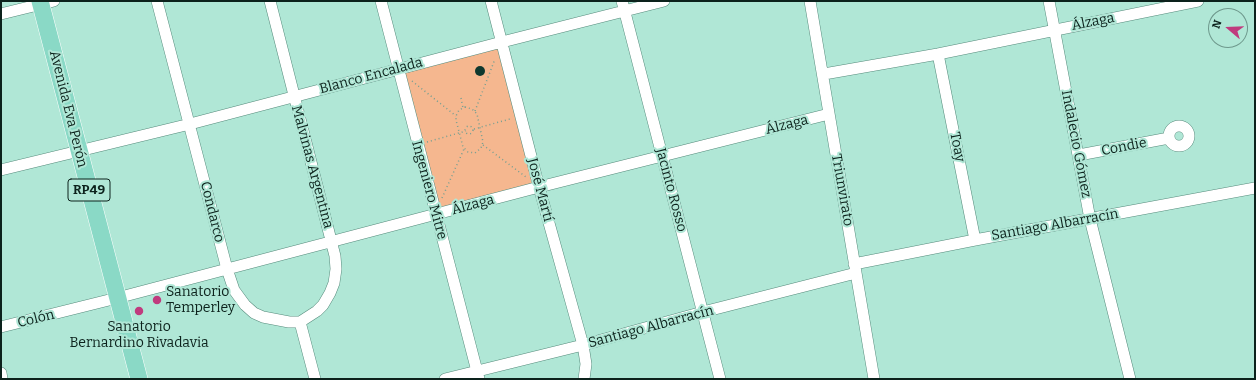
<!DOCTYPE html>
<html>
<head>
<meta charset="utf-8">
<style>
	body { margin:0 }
	#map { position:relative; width:1256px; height:380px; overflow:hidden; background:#b0e7d6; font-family:Bitter,serif }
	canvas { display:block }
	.frame { position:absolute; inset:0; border:2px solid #0c221c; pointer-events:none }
	.north { position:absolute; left:1208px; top:8px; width:40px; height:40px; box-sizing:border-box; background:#b0e7d6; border:1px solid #6e988c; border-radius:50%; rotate:289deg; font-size:11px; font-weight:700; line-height:16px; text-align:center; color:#0c221c }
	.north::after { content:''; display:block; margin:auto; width:14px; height:18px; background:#c03b7e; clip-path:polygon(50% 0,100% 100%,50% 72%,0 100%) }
</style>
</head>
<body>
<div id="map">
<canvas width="1256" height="380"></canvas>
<div class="frame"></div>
<div class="north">N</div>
</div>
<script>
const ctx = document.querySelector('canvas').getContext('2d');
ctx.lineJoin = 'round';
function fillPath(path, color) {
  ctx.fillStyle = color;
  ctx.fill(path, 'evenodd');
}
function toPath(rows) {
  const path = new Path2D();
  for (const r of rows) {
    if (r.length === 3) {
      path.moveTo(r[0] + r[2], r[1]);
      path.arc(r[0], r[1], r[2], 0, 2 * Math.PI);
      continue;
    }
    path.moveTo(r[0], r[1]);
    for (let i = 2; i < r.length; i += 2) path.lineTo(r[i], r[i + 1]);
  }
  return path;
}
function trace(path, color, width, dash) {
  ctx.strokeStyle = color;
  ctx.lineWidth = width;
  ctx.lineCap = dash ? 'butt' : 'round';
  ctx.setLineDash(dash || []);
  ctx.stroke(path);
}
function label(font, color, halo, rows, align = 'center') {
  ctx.font = font + ' Bitter,serif';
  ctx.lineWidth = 4;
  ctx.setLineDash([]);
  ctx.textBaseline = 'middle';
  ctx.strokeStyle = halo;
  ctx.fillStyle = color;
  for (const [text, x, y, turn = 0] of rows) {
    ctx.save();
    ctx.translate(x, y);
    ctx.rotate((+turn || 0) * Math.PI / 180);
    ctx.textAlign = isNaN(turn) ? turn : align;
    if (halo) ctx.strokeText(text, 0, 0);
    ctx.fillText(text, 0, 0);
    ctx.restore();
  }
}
fillPath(toPath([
	[502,42,539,187,435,215,398,69]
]), '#f5b78f');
fillPath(toPath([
	[480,71,5]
]), '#0f382e');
const street = toPath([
	[157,1,227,269,234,290,245,305,254,313,263,317,289,322,300,322,317,311,323,305,330,293,334,283,336,269,335,256,270,1],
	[381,1,479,379],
	[491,1,539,187,583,345,586,364,584,379],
	[622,1,720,379],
	[810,1,874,379],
	[1049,1,1090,219,1130,379],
	[1,14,54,1],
	[938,54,975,240],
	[824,74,938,54,1198,1],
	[1179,136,10],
	[1079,155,1169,138],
	[1,170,190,124,502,42,664,1],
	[854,264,975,240,1255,188],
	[300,322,315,379],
	[1,327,117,298,539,187,829,114],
	[1,373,2,379],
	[445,379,583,345,703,312,856,273]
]);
const primary = toPath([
	[40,1,139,379]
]);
trace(street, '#568b7c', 12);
trace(primary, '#fff', 18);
trace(toPath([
	[412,81,456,116],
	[461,98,463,108],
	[465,107,472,109,477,114,483,142,481,148,475,153,468,152,463,147,456,120,456,116,459,110,465,107],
	[475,111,495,59],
	[469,130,4],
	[474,129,510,119],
	[427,142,466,131],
	[483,145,526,177],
	[442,198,464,149]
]), '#749f92', 1.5, [1, 3]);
trace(street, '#fff', 11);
trace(primary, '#8ad9c6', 17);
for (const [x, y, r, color] of [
	[157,300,5,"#c03b7e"],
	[139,311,5,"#c03b7e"]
]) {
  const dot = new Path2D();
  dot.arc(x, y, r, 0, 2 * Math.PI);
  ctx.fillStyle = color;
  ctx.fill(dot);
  trace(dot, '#b0e7d6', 1.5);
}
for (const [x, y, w] of [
	[89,190,42]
]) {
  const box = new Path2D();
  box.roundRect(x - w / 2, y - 11, w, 22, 3);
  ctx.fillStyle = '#b0e7d6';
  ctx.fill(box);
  trace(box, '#0c221c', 1);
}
label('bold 13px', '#0c221c', null, [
	["RP49",89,190]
]);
label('14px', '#0c221c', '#b0e7d6', [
	["Álzaga",1093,22,-11],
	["Blanco Encalada",371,76,-15],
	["Avenida Eva Perón",68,109,76],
	["Álzaga",787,125,-14],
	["Indalecio Gómez",1076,144,79],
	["Toay",957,147,79],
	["Condie",1124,147,-11],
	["Malvinas Argentina",312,167,75],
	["Ingeniero Mitre",429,190,75],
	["José Martí",540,190,75],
	["Jacinto Rosso",671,190,75],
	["Triunvirato",842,190,80],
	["Álzaga",473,205,-15],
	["Condarco",212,212,76],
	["Santiago Albarracín",1055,225,-10],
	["Colón",36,319,-14],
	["Santiago Albarracín",651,327,-15]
]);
label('14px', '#0c221c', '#b0e7d6', [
	["Sanatorio",166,292],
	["Temperley",166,308],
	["Sanatorio",139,327,"center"],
	["Bernardino Rivadavia",139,343,"center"]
], 'left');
</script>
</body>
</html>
